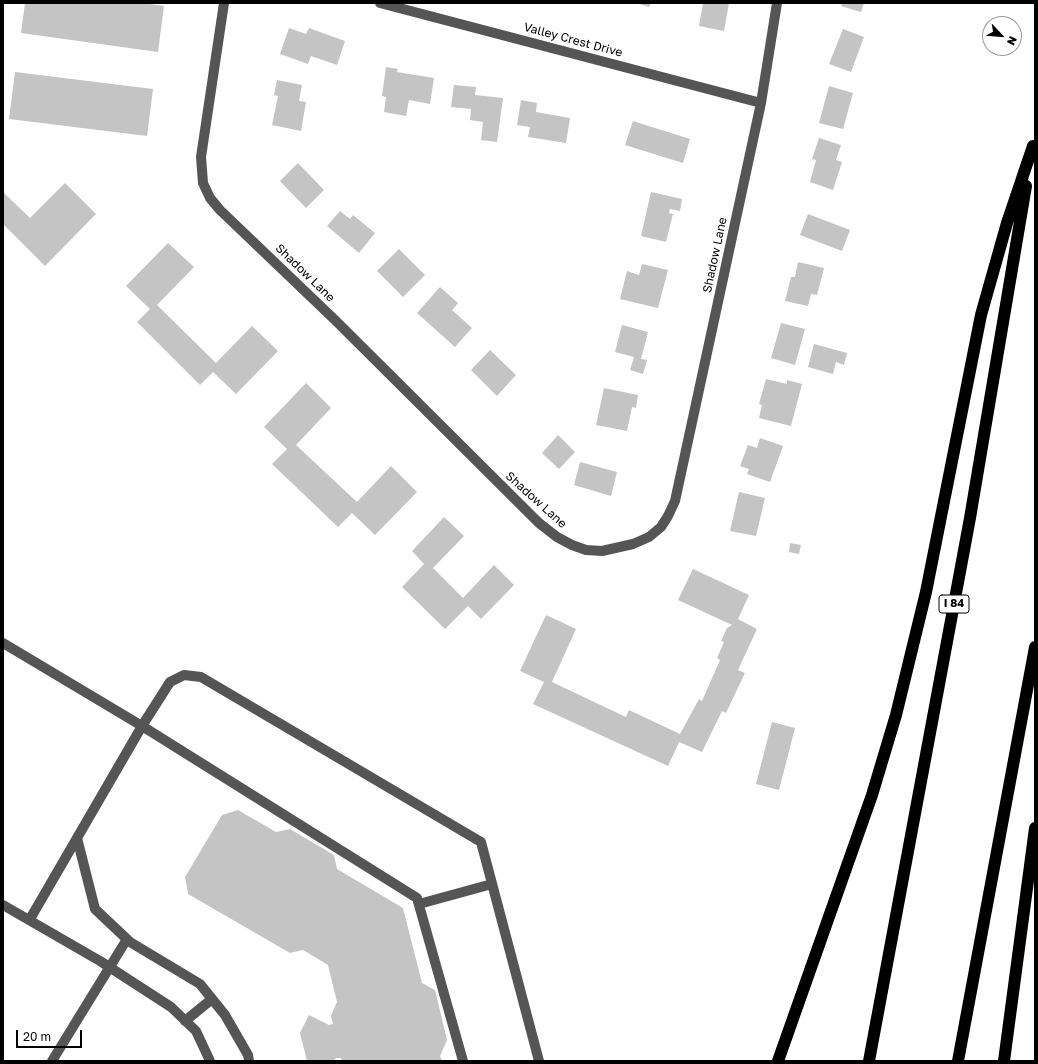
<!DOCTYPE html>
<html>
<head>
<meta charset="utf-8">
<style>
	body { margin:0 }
	#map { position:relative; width:1038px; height:1064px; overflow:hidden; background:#fff; font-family:"Golos Text",sans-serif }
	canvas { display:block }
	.frame { position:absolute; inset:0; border:4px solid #000; pointer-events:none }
	.north { position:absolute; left:982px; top:16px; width:40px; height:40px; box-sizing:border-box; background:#fff; border:1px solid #999; border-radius:50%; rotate:116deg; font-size:11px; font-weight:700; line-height:16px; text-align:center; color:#000 }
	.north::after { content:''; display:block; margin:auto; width:14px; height:18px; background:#000; clip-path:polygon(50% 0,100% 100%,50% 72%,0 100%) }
	.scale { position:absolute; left:16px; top:1030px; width:66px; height:18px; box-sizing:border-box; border:2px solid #000; border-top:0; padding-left:5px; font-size:12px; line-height:14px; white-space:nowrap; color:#000; -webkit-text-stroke:3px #fff; paint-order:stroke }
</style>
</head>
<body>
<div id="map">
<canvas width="1038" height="1064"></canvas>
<div class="frame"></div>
<div class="north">N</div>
<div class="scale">20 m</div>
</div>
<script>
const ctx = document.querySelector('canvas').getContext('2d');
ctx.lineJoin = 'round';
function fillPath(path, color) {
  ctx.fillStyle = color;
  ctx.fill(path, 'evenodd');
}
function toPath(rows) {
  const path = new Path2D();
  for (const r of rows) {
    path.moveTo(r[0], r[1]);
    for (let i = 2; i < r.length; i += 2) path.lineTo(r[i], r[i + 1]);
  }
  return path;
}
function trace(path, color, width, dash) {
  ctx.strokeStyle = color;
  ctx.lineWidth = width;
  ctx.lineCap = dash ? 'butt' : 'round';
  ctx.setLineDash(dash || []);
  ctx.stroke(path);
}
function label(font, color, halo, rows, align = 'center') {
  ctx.font = font + ' "Golos Text",sans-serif';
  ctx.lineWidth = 4;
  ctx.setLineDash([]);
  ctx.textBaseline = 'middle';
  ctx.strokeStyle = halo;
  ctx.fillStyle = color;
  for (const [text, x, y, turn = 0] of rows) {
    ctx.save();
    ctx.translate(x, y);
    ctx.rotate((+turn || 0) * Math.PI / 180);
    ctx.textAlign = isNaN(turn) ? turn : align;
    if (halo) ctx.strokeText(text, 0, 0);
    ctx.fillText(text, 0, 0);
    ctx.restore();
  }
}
fillPath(toPath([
	[25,3,142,3,164,6,158,52,21,33],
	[636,3,651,3,649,7],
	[703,3,729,3,724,31,699,26],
	[842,3,864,3,861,12,841,6],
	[289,28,306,34,309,28,345,41,337,65,311,56,308,64,280,54],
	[843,29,864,37,851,72,829,64],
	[386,67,398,69,397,72,434,78,430,104,409,100,406,116,384,112,386,97,382,96],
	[15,72,153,89,147,136,9,119],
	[277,80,302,85,299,101,306,102,301,131,272,125,278,96,274,95],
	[454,85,476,87,475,95,503,98,497,142,481,140,483,122,470,120,471,109,451,107],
	[829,86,853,93,843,129,819,123],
	[521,100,537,103,536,112,570,118,566,143,528,137,530,127,517,125],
	[633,121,690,139,683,163,625,145],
	[819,138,841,145,836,160,842,162,833,190,810,182,816,160,812,159],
	[298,163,324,190,306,208,280,181],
	[65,183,96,214,45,266,3,224,3,192,30,218],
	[651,192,682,199,680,211,670,209,669,213,673,214,666,242,641,236],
	[340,211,350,219,353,215,375,233,359,253,327,226],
	[808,214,850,230,842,251,800,235],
	[168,243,194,267,157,305,216,363,252,326,278,351,236,394,213,372,200,385,137,322,150,309,126,286],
	[399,249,425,275,403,297,377,271],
	[798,262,824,268,817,295,811,294,808,306,785,301,791,277,795,277],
	[642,264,668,270,658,308,620,299,627,271,639,275],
	[440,287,458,303,452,310,472,328,455,347,417,313],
	[781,323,805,329,795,365,771,358],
	[622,325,648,332,641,359,647,360,643,374,630,370,634,357,615,352],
	[814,344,847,353,844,365,836,362,833,374,808,367],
	[490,350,516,375,497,396,471,370],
	[766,379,787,384,787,380,802,384,791,426,759,418,762,405,759,404],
	[306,383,331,408,296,445,357,502,391,466,417,492,375,535,352,513,338,527,272,464,287,449,264,427],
	[604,388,638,395,636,408,632,407,627,431,596,425],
	[558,435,575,452,559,469,542,453],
	[760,438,783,446,770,482,747,474,749,469,740,466,748,445,757,448],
	[580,462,617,472,611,496,574,485],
	[739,492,765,498,756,536,730,531],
	[444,517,464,536,433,568,463,598,494,565,514,585,481,619,468,606,445,629,402,587,424,564,412,551],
	[790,543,801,545,799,554,789,552],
	[693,569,749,595,738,619,757,629,738,670,745,673,726,713,722,711,702,752,679,742,668,766,533,704,544,682,520,671,546,615,576,629,552,682,626,717,629,710,680,734,699,699,702,701,720,660,717,658,724,642,721,641,727,628,732,625,678,600],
	[772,722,795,728,779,790,756,784],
	[238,810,276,832,290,829,334,855,337,869,403,908,422,983,435,990,447,1040,440,1056,442,1061,342,1061,341,1058,336,1058,334,1061,307,1061,300,1033,309,1015,329,1025,333,1024,331,1016,337,1002,328,965,303,950,290,953,188,894,185,877,222,815]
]), '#c4c4c4');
trace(toPath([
	[224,3,201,157,203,183,210,198,220,210,335,320,539,523,557,537,572,545,586,550,602,551,633,544,649,537,661,527,668,516,675,501,761,103,777,3],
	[380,3,761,103],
	[3,643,142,726,170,682,184,675,201,677,481,842,539,1061],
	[77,838,95,909,130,942,200,984,225,1015,248,1055,249,1061],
	[419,904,492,884],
	[3,905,100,961,171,1007,196,1031,210,1061],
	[30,919,142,726,417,898,463,1061],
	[185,1021,212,999],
	[52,1061,127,939]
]), '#555', 10);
trace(toPath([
	[778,1061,872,795,896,715,926,592,981,315,1007,223,1033,146],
	[869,1061,970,518,1026,186],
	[958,1061,1035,647],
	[1004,1061,1035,828]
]), '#000', 12);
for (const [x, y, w] of [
	[954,604,30]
]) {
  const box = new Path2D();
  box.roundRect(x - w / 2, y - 9, w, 18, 3);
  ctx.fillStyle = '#fff';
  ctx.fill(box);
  trace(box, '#000', 1);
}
label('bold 11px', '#000', null, [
	["I 84",954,604]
]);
label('12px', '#000', '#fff', [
	["Valley Crest Drive",573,40,15],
	["Shadow Lane",715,255,-78],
	["Shadow Lane",305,273,44],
	["Shadow Lane",536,500,42]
]);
</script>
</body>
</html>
